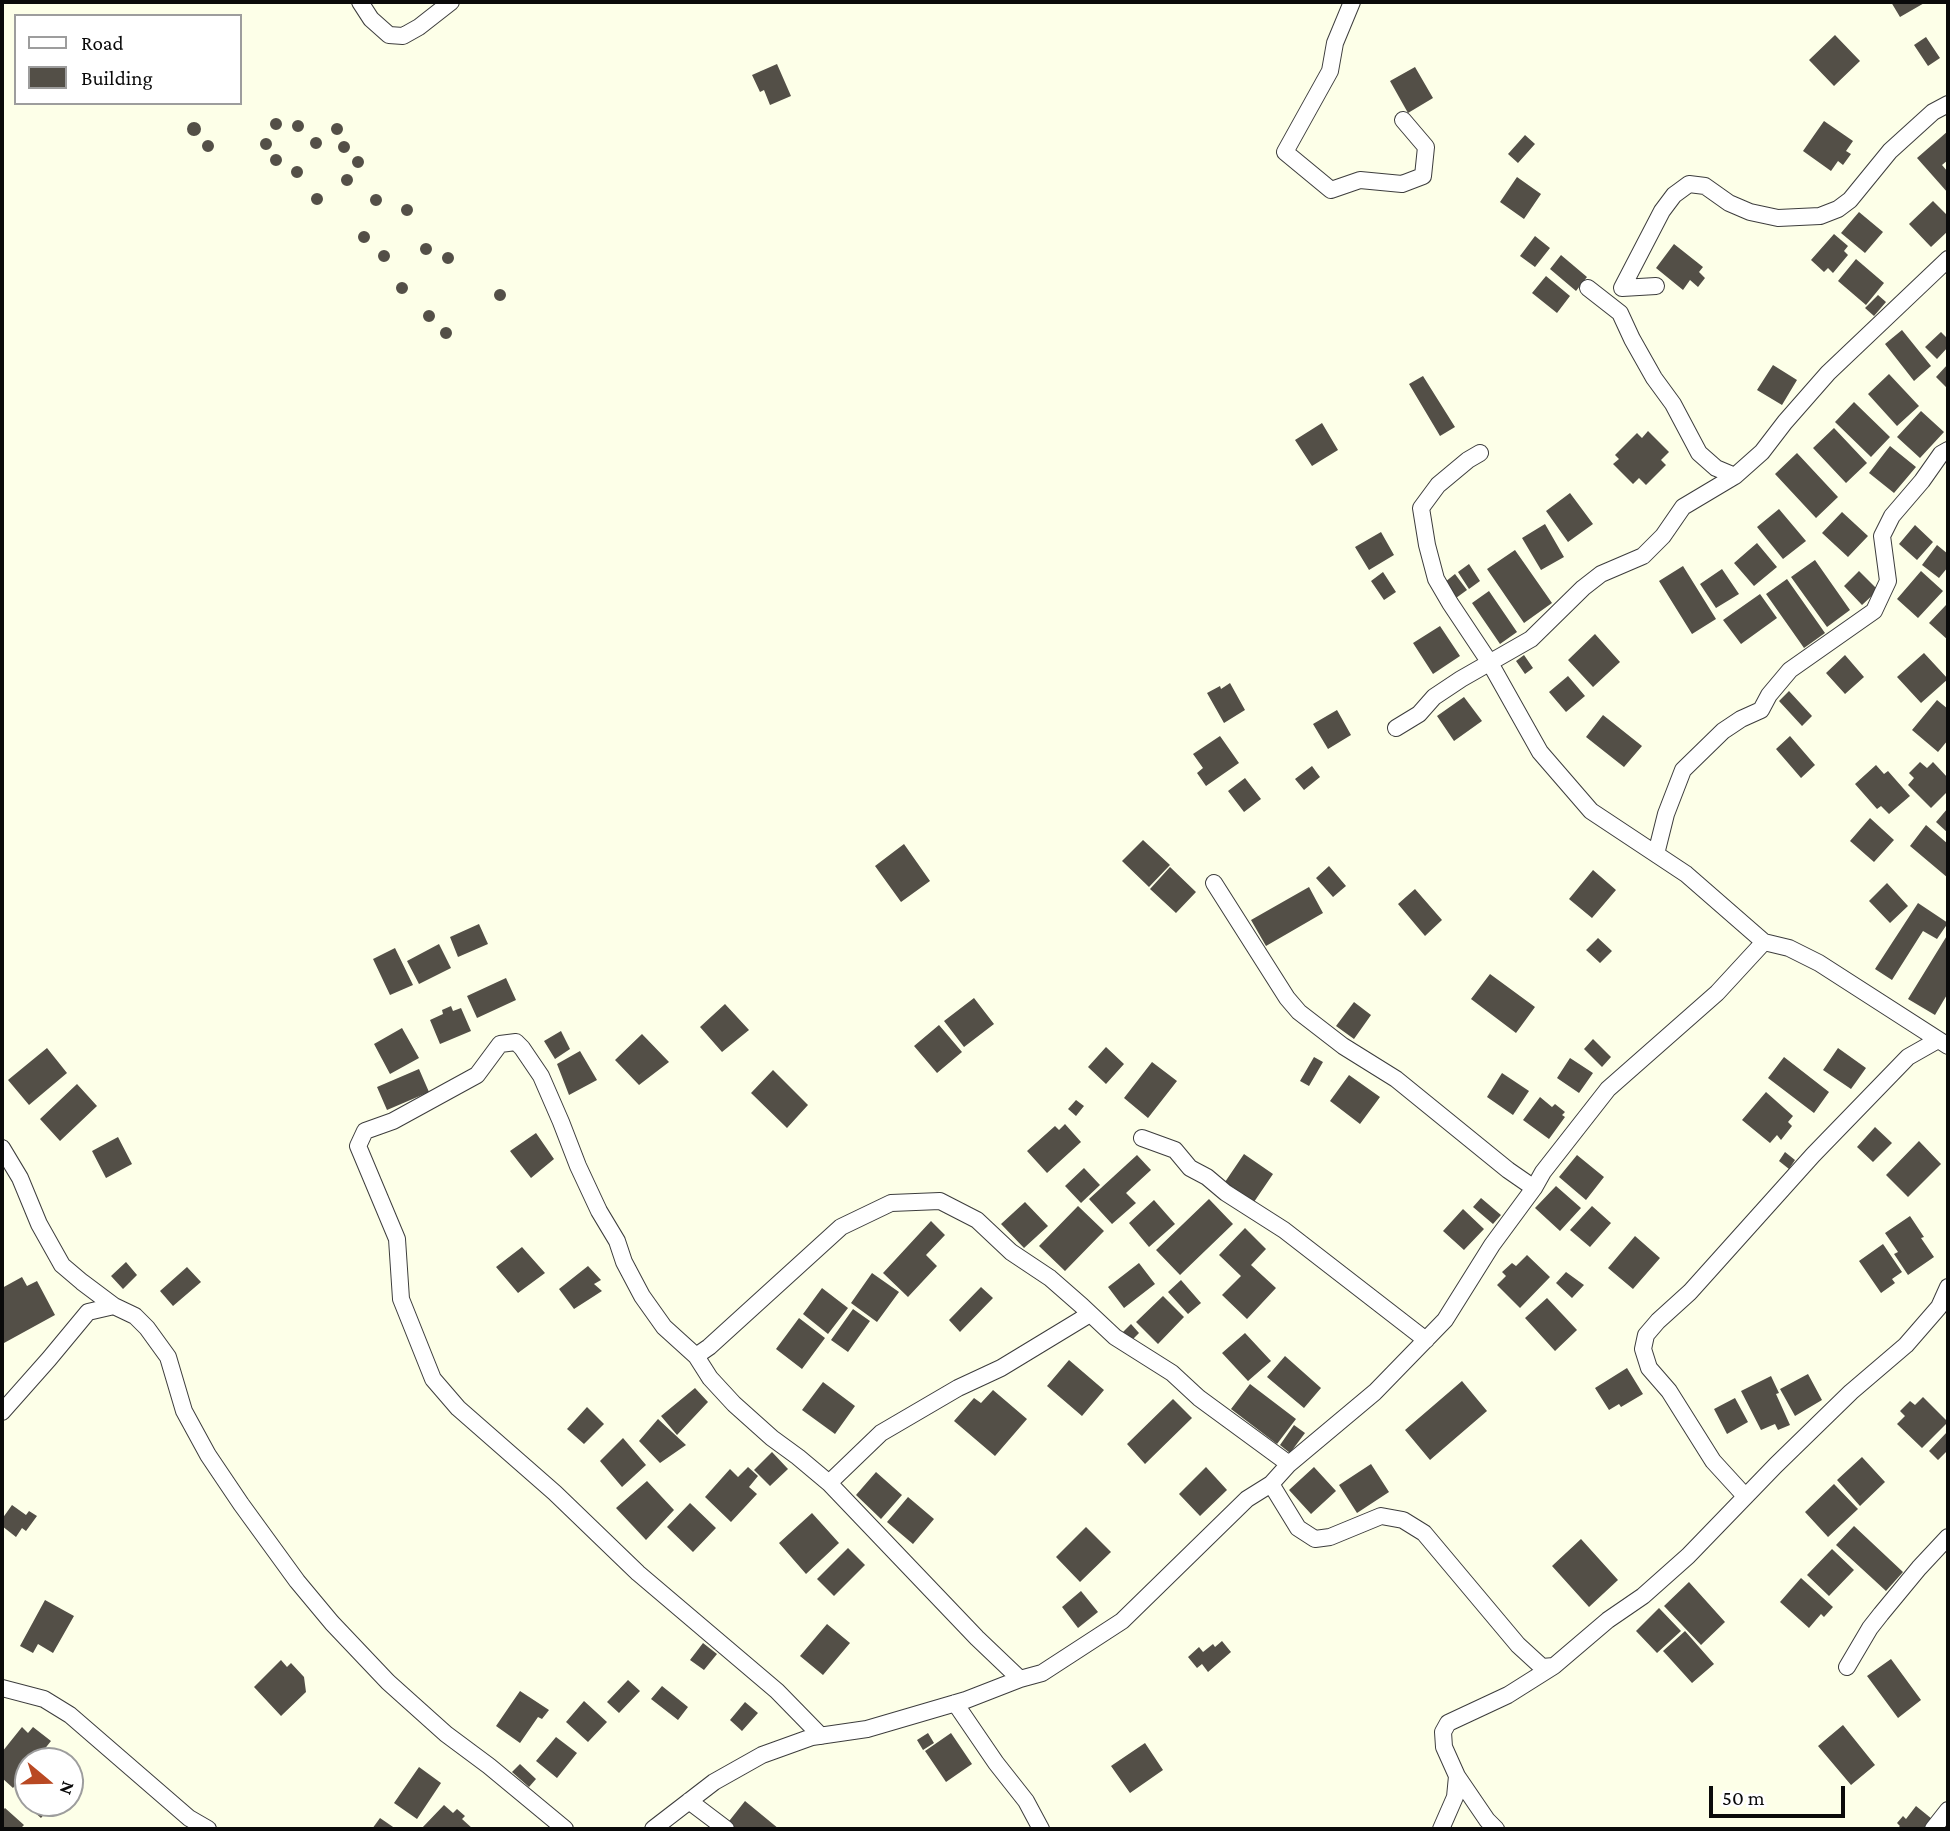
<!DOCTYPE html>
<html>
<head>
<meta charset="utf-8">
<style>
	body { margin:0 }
	#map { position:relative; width:1950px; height:1831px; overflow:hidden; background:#fdffe8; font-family:"Crimson Pro",serif }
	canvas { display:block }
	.frame { position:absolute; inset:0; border:4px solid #0a0a0a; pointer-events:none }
	.legend { position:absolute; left:14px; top:14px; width:228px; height:91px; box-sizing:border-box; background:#fff; border:2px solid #9d9d9d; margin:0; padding:9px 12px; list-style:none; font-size:21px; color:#0a0a0a }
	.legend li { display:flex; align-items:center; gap:14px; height:35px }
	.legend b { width:35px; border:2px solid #9d9d9d }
	.north { position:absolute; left:14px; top:1747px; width:70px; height:70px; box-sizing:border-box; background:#fff; border:2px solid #9d9d9d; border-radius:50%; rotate:109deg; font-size:19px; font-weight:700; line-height:28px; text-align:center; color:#0a0a0a }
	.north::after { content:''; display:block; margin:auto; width:24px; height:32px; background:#b94923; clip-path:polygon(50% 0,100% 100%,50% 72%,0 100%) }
	.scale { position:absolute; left:1709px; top:1786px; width:136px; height:32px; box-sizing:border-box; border:4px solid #0a0a0a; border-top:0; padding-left:9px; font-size:21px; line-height:24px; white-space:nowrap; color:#0a0a0a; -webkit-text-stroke:5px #fff; paint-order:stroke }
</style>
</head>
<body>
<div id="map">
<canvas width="1950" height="1831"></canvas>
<div class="frame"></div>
<ul class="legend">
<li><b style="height:9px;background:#fff"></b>Road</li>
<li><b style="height:19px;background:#534f47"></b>Building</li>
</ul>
<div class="north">N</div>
<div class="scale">50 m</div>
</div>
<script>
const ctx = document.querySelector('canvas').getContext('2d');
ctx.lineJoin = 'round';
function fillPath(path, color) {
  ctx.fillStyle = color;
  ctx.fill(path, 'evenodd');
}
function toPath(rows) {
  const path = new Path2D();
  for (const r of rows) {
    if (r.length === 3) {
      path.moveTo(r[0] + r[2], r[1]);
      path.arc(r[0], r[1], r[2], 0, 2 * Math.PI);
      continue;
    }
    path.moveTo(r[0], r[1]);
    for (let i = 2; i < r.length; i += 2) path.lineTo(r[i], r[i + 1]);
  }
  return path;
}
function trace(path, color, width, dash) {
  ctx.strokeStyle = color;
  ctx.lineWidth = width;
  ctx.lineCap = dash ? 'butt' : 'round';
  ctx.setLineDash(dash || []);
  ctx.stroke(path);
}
fillPath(toPath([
	[1891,2,1926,2,1900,17],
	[1835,35,1860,61,1834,86,1809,60],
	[1926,37,1940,58,1928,66,1914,45],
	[777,64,791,96,770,105,764,90,760,92,752,75],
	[1415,67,1433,98,1408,113,1390,81],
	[276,124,6],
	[298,126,6],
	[1824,121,1853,141,1846,151,1851,154,1843,165,1838,161,1831,171,1803,151],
	[194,129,7],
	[337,129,6],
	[1948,131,1948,160,1942,165,1948,172,1948,193,1917,158],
	[1525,135,1535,144,1518,163,1508,154],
	[316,143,6],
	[266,144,6],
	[208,146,6],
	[344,147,6],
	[276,160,6],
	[358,162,6],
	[297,172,6],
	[347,180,6],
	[1517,177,1541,194,1524,219,1500,202],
	[317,199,6],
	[376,200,6],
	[1933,201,1948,216,1948,231,1931,247,1909,224],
	[407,210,6],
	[1859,212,1883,232,1865,253,1841,233],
	[364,237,6],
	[1834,234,1848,246,1844,251,1848,255,1833,273,1828,268,1824,272,1811,260],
	[1535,236,1550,248,1535,267,1520,256],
	[426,249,6],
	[1674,244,1703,267,1699,272,1705,278,1698,287,1690,280,1683,290,1656,268],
	[384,256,6],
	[448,258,6],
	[1561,255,1587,277,1576,291,1550,269],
	[1856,259,1884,283,1866,305,1838,281],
	[1546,276,1570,296,1557,313,1532,293],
	[402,288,6],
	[500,295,6],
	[1878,295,1886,302,1874,316,1865,308],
	[429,316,6],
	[446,333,6],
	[1902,330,1931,366,1914,381,1885,344],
	[1941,332,1948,339,1948,347,1937,359,1925,347],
	[1948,364,1948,389,1936,377],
	[1773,365,1797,380,1782,405,1757,390],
	[1889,374,1919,406,1897,426,1868,394],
	[1423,376,1455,427,1440,436,1409,384],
	[1854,402,1890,437,1871,457,1835,422],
	[1921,411,1944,432,1920,458,1897,437],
	[1322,423,1338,450,1312,466,1295,440],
	[1834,428,1867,463,1846,483,1813,448],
	[1648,431,1669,452,1661,460,1666,465,1646,485,1639,478,1633,484,1613,464,1619,459,1615,455,1637,433,1642,438],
	[1890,446,1916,467,1894,493,1869,473],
	[1797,453,1838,497,1816,518,1775,474],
	[1570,493,1593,524,1568,542,1546,511],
	[1779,509,1806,541,1783,559,1757,527],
	[1842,512,1868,536,1848,557,1822,533],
	[1545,524,1564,557,1541,570,1522,538],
	[1915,525,1933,542,1917,560,1899,544],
	[1381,532,1394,555,1369,570,1355,547],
	[1757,543,1777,567,1754,586,1734,563],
	[1937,545,1948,554,1948,567,1939,578,1922,565],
	[1515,550,1552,603,1524,623,1487,569],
	[1815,560,1850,610,1827,627,1791,577],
	[1469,564,1480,581,1469,589,1458,572],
	[1683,566,1716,619,1692,634,1659,581],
	[1722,569,1739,594,1716,608,1700,584],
	[1859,571,1878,590,1862,605,1844,586],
	[1921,571,1943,591,1918,618,1897,599],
	[1383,572,1396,592,1384,600,1371,581],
	[1455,574,1467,590,1456,598,1445,582],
	[1787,579,1825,633,1804,648,1766,594],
	[1489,591,1517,632,1500,644,1472,603],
	[1760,594,1777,618,1741,644,1723,620],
	[1946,605,1948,607,1948,640,1929,623],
	[1440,626,1460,656,1433,674,1413,643],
	[1595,634,1620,662,1593,687,1568,660],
	[1924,653,1948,679,1921,703,1897,677],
	[1524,655,1533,668,1525,674,1516,661],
	[1845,655,1864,677,1845,694,1826,673],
	[1568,676,1585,696,1566,712,1549,692],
	[1230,683,1245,710,1224,723,1207,693,1220,686,1221,689],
	[1789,691,1812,716,1802,726,1779,701],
	[1464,697,1482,721,1454,741,1437,716],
	[1937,700,1948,709,1948,740,1938,752,1912,730],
	[1337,710,1351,735,1328,749,1313,724],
	[1603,715,1642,746,1624,767,1586,737],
	[1220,736,1239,763,1206,786,1197,773,1203,768,1193,754],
	[1790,736,1815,765,1801,778,1776,749],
	[1920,762,1927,768,1933,762,1948,778,1948,791,1931,808,1908,785,1914,778,1909,773],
	[1876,765,1884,774,1888,771,1910,796,1889,814,1881,806,1877,809,1855,784],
	[1312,766,1320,777,1304,790,1295,779],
	[1245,778,1261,799,1244,812,1228,791],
	[1948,808,1948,833,1936,822],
	[1870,818,1894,840,1874,862,1850,841],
	[1926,825,1948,844,1948,878,1910,846],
	[1143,840,1170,865,1149,887,1122,861],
	[904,844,930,881,901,902,875,866],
	[1329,866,1346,886,1333,897,1316,878],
	[1170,867,1196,892,1176,913,1150,889],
	[1593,870,1616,890,1592,918,1569,899],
	[1887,883,1908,906,1890,923,1869,901],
	[1309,887,1323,913,1266,946,1251,920],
	[1415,889,1442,920,1425,936,1398,904],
	[1918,903,1948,923,1937,939,1923,931,1892,980,1875,969],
	[479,924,488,944,458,957,450,937],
	[1948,934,1948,993,1935,1015,1908,999],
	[1598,938,1612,951,1600,963,1586,950],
	[439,944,451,968,419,984,407,961],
	[395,948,413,985,390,995,373,959],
	[1490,974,1535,1007,1516,1033,1471,999],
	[506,978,516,1000,477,1018,467,996],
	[974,998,994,1024,964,1047,944,1021],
	[1354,1002,1371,1015,1354,1039,1336,1026],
	[725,1004,749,1030,722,1052,700,1027],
	[451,1006,453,1011,461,1008,471,1031,440,1044,430,1020,443,1014,442,1010],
	[939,1025,962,1052,937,1073,914,1046],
	[402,1028,419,1058,390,1074,374,1044],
	[561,1031,570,1049,555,1059,544,1041],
	[642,1034,669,1062,639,1085,615,1060],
	[1593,1039,1611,1057,1602,1067,1584,1049],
	[1106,1047,1124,1064,1106,1084,1088,1067],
	[47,1048,67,1073,29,1105,8,1080],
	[1838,1048,1866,1068,1851,1089,1823,1070],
	[580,1051,597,1080,569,1095,557,1064],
	[1314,1057,1323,1062,1309,1086,1300,1081],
	[1784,1057,1829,1092,1814,1113,1768,1078],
	[1570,1058,1593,1073,1579,1093,1557,1078],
	[1152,1062,1177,1081,1148,1118,1124,1098],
	[419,1069,429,1092,387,1110,377,1087],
	[773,1070,808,1105,787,1128,751,1093],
	[1502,1073,1529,1091,1513,1115,1487,1097],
	[1349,1075,1380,1097,1360,1124,1330,1101],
	[77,1084,97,1106,60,1141,40,1119],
	[1766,1092,1793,1116,1788,1122,1792,1126,1781,1140,1777,1135,1770,1143,1742,1120],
	[1540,1097,1552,1107,1555,1104,1565,1112,1562,1115,1565,1117,1549,1139,1523,1120],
	[1076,1100,1084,1106,1076,1116,1068,1109],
	[1065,1124,1081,1142,1047,1173,1027,1151,1055,1126,1059,1130],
	[1875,1127,1892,1143,1873,1162,1857,1147],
	[536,1133,554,1159,531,1178,510,1151],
	[118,1137,132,1164,106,1178,92,1151],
	[1919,1141,1941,1164,1908,1197,1886,1175],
	[1785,1152,1795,1160,1789,1169,1779,1161],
	[1244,1154,1273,1174,1254,1202,1225,1182],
	[1137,1155,1151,1170,1126,1193,1136,1203,1112,1224,1089,1199],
	[1577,1155,1604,1177,1586,1200,1559,1177],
	[1084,1168,1100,1185,1081,1203,1065,1186],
	[1556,1186,1581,1208,1560,1231,1535,1208],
	[1481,1198,1501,1215,1493,1224,1473,1207],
	[1209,1199,1233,1224,1180,1275,1156,1250],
	[1154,1200,1175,1224,1149,1247,1129,1223],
	[1025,1202,1048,1226,1024,1248,1001,1224],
	[1078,1206,1104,1231,1065,1271,1039,1246],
	[1592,1206,1611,1223,1590,1247,1570,1230],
	[1463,1209,1484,1229,1464,1250,1443,1231],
	[1910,1216,1924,1237,1921,1238,1934,1257,1908,1275,1894,1254,1898,1252,1885,1233],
	[931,1221,945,1235,926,1255,937,1266,908,1297,883,1273],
	[1245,1228,1266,1249,1251,1265,1276,1288,1247,1319,1222,1295,1241,1276,1219,1255],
	[1635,1236,1660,1258,1633,1289,1608,1268],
	[1883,1244,1902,1272,1892,1279,1895,1283,1881,1293,1859,1261],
	[522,1247,545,1273,518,1293,496,1267],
	[1527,1255,1550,1277,1520,1308,1497,1285,1506,1276,1502,1272,1512,1263,1516,1266],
	[126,1262,137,1275,123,1289,111,1276],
	[1139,1263,1155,1284,1124,1308,1108,1287],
	[588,1266,601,1280,594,1284,602,1291,574,1309,559,1289],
	[187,1267,201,1282,173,1306,160,1291],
	[1566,1272,1584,1285,1572,1298,1556,1283],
	[872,1273,899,1292,877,1322,851,1303],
	[22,1277,27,1286,37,1281,55,1315,4,1343,2,1339,2,1288],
	[1181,1280,1201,1303,1188,1314,1168,1292],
	[981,1287,993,1298,960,1332,949,1320],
	[822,1288,848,1308,828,1334,803,1314],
	[1163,1296,1184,1317,1158,1344,1136,1322],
	[1547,1298,1577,1330,1555,1351,1525,1318],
	[853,1309,870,1321,848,1352,831,1340],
	[799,1318,825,1338,802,1369,776,1349],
	[1131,1324,1139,1333,1132,1340,1123,1332],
	[1245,1333,1271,1361,1248,1381,1222,1353],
	[1285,1356,1321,1388,1304,1408,1267,1377],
	[1069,1360,1104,1390,1082,1416,1047,1386],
	[1627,1368,1643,1394,1621,1407,1619,1404,1609,1410,1595,1388],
	[1808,1374,1822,1400,1795,1416,1780,1389],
	[1771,1376,1779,1393,1776,1394,1790,1425,1778,1430,1775,1424,1761,1430,1741,1391],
	[1462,1381,1487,1411,1430,1460,1405,1430],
	[823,1382,855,1406,835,1434,802,1410],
	[1250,1384,1296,1419,1277,1444,1231,1409],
	[695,1388,708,1402,677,1435,661,1416],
	[993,1390,1027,1419,995,1456,954,1421,974,1398,981,1403],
	[1923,1397,1948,1422,1922,1448,1897,1424,1905,1416,1900,1411,1910,1401,1915,1405],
	[1735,1398,1748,1422,1727,1434,1714,1409],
	[1173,1399,1192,1418,1145,1464,1127,1444],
	[587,1407,604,1424,584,1444,567,1429],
	[658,1419,686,1445,660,1463,639,1441],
	[1294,1425,1305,1433,1290,1453,1280,1445],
	[1948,1431,1948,1450,1938,1460,1929,1451],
	[623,1438,646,1465,622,1487,600,1461],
	[772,1452,788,1469,770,1486,754,1470],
	[1862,1457,1885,1482,1860,1506,1837,1480],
	[1371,1464,1389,1492,1357,1513,1339,1485],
	[748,1467,758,1476,749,1487,757,1494,731,1522,705,1497,730,1469,738,1477],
	[1206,1467,1227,1490,1200,1516,1179,1494],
	[1314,1467,1336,1491,1311,1514,1289,1490],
	[876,1472,902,1495,881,1519,856,1495],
	[647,1481,674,1510,646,1540,616,1508],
	[1834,1484,1858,1509,1828,1537,1805,1512],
	[908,1497,934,1519,913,1544,887,1522],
	[690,1503,716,1528,693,1552,667,1527],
	[12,1505,26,1515,29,1511,37,1516,26,1531,22,1528,16,1537,2,1526,2,1519],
	[812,1513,839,1543,806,1574,779,1543],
	[1854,1526,1903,1572,1886,1591,1836,1545],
	[1086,1527,1111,1552,1080,1582,1056,1557],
	[1581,1539,1618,1580,1589,1607,1552,1566],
	[848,1548,865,1565,834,1596,817,1579],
	[1832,1549,1854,1570,1829,1596,1807,1575],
	[1801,1578,1833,1607,1824,1617,1821,1614,1809,1628,1780,1602],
	[1689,1582,1725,1622,1701,1645,1664,1606],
	[1081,1591,1098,1612,1078,1628,1062,1607],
	[45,1600,74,1616,53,1653,38,1644,33,1653,20,1646],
	[1659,1608,1681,1631,1657,1653,1636,1631],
	[827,1624,850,1643,823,1675,800,1656],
	[1685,1631,1714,1664,1692,1683,1663,1651],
	[1222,1641,1231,1652,1208,1672,1202,1664,1197,1668,1188,1657,1199,1647,1203,1652,1213,1644,1215,1647],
	[703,1643,717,1654,704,1670,690,1660],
	[1891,1659,1921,1700,1898,1718,1867,1676],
	[281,1660,287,1667,291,1663,304,1677,306,1692,281,1716,254,1687],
	[628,1680,640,1691,619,1713,607,1702],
	[662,1686,688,1707,678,1720,651,1699],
	[520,1691,549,1710,542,1719,538,1717,520,1743,496,1726],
	[584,1701,607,1722,588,1742,566,1722],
	[745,1702,758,1713,742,1731,730,1720],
	[1843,1725,1875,1765,1851,1785,1818,1746],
	[22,1727,28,1733,33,1727,51,1741,35,1761,28,1761,28,1770,13,1788,2,1778,2,1752],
	[928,1733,934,1743,923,1750,917,1740],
	[951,1733,972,1764,946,1782,925,1751],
	[556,1737,577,1753,557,1778,536,1761],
	[1145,1743,1163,1770,1130,1793,1111,1766],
	[520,1764,536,1779,529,1787,512,1772],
	[419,1767,441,1783,417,1819,394,1803],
	[28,1789,28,1803,54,1803,41,1818,19,1799],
	[745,1801,779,1829,731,1829,726,1825],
	[444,1805,453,1813,457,1809,465,1816,462,1819,473,1829,421,1829],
	[1916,1806,1932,1819,1924,1829,1897,1829,1900,1826,1897,1823,1903,1816,1906,1819],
	[5,1808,24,1825,20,1829,2,1829,2,1811],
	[380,1818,396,1829,372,1829]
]), '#534f47');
const minor = toPath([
	[360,2,371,19,389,35,403,36,419,27,451,2],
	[1352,2,1335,43,1330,71,1285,152,1331,190,1360,180,1402,184,1423,176,1426,147,1403,120],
	[1656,286,1622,288,1662,211,1674,195,1689,184,1705,186,1729,203,1750,212,1778,218,1820,216,1838,209,1850,200,1890,151,1933,112,1948,104],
	[1588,288,1620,313,1632,339,1654,378,1673,404,1699,453,1716,468,1735,476],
	[1480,453,1468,460,1438,485,1421,508,1427,545,1436,579,1450,603,1490,663,1540,752,1591,811,1686,874,1764,942,1789,948,1819,963,1948,1046],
	[1396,728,1419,714,1434,697,1461,679,1531,639,1583,588,1601,574,1643,556,1663,536,1683,507,1735,476,1762,452,1785,422,1828,373,1948,259],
	[1656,854,1666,814,1683,770,1723,731,1741,719,1761,710,1769,695,1790,670,1874,611,1888,581,1882,536,1892,516,1922,481,1941,454,1948,450],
	[1214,883,1287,998,1299,1012,1343,1046,1396,1079,1508,1170,1534,1188],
	[1142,1138,1175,1150,1190,1168,1207,1177,1226,1193,1284,1230,1426,1340],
	[2,1148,20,1178,39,1224,62,1265,82,1282,114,1306],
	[1090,1314,1001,1368,958,1388,881,1433,829,1483,798,1457,772,1438,734,1404,710,1378,696,1356,709,1347,841,1227,891,1203,940,1201,977,1220,1011,1252,1050,1278,1082,1306,1115,1337,1172,1373,1199,1398,1289,1464],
	[696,1356,664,1327,642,1296,624,1262,617,1241,599,1211,578,1166,561,1122,541,1076,522,1048,516,1042,500,1044,477,1075,393,1121,365,1131,358,1146,397,1239,401,1299,433,1379,458,1408,555,1493,638,1573,777,1691,821,1736],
	[2,1412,49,1359,88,1312,114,1306,135,1316,147,1328,168,1357,184,1411,208,1455,241,1504,297,1581,332,1623,388,1682,446,1734,489,1766,565,1829],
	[829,1483,977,1638,1020,1679],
	[1271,1484,1298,1528,1315,1539,1330,1537,1381,1516,1403,1520,1424,1533,1518,1645,1542,1667,1554,1666,1608,1620,1643,1596,1688,1556,1776,1465,1851,1392,1906,1345,1939,1307,1948,1287],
	[1745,1496,1713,1461,1669,1391,1649,1368,1643,1349,1646,1335,1658,1321,1690,1292,1813,1155,1908,1057,1938,1040],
	[1847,1667,1870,1628,1881,1614,1919,1568,1948,1537],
	[2,1688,44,1699,70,1715,189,1818,208,1829],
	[955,1703,996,1763,1026,1801,1041,1829],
	[689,1801,726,1829],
	[653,1829,714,1782,762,1755,812,1737,867,1729,966,1700,1020,1679,1042,1673,1122,1621,1247,1499,1271,1484,1289,1464,1375,1392,1445,1320,1492,1245,1534,1188,1543,1172,1608,1089,1717,993,1764,942],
	[1441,1829,1455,1797,1457,1776],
	[1496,1829,1487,1820,1457,1776,1444,1747,1443,1732,1448,1723,1508,1695,1554,1666],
	[1933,1829,1948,1810]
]);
trace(minor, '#3d3d3d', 18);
trace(minor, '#fff', 16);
</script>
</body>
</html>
